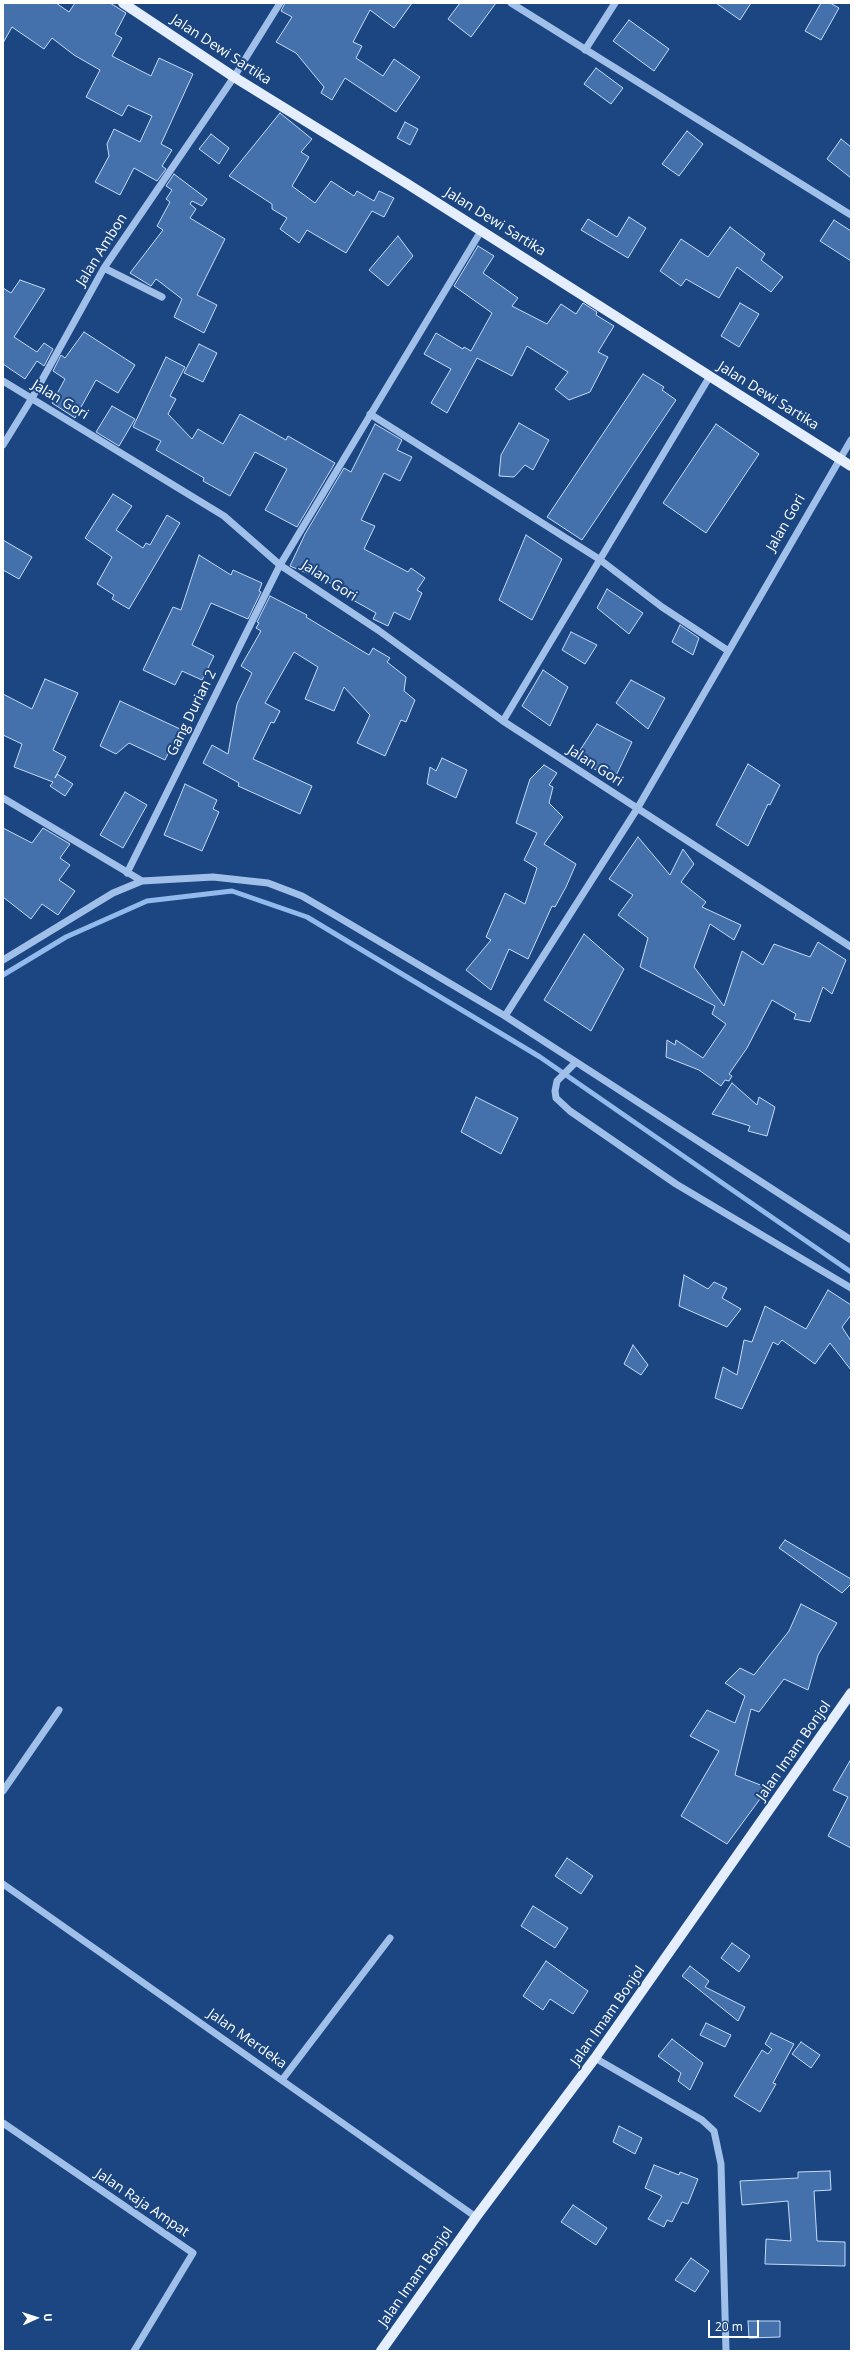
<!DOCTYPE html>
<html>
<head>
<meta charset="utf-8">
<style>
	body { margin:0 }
	#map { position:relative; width:854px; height:2354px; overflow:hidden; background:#1b4682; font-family:"Open Sans",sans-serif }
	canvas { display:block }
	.frame { position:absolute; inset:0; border:4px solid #fff; pointer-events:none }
	.north { position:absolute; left:16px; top:2298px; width:40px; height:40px; -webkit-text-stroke:3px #1b4682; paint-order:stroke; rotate:87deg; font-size:11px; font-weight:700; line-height:16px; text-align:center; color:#fff }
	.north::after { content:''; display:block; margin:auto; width:14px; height:18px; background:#fff; clip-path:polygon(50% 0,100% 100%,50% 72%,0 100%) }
	.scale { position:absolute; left:708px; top:2320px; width:51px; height:18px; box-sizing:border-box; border:2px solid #fff; border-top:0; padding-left:5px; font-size:12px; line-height:14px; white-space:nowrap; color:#fff; -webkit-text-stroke:3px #1b4682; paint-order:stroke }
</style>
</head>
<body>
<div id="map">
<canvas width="854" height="2354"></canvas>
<div class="frame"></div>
<div class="north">U</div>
<div class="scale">20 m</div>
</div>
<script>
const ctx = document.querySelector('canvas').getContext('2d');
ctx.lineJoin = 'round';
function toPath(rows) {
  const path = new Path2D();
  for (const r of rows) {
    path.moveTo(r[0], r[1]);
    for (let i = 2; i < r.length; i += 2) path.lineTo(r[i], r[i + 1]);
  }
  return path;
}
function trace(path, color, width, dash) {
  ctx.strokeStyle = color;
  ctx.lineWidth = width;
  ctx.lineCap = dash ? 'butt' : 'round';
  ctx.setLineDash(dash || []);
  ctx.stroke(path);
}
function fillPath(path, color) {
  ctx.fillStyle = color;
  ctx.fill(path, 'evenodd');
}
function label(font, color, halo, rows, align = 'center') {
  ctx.font = font + ' "Open Sans",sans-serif';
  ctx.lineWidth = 4;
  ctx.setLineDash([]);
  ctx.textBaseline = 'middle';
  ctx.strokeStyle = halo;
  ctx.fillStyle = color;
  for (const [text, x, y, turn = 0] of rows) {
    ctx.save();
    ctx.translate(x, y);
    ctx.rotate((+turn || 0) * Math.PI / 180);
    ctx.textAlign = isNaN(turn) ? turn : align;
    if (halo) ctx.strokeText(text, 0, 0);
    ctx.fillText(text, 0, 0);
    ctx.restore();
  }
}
trace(toPath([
	[3,975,66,937,147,901,232,891,307,917,540,1057,851,1272]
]), '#93baec', 5);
const building = toPath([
	[3,3,56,3,69,12,75,3,110,3,126,13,115,34,122,38,112,56,151,76,159,58,193,74,161,144,172,150,162,166,166,169,157,181,134,168,120,195,95,182,109,156,107,144,114,129,140,142,152,116,128,105,122,116,86,97,100,70,74,55,52,38,44,49,12,27,3,43,3,3],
	[285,3,412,3,394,28,370,10,353,42,362,46,356,58,383,76,394,59,420,77,396,112,345,78,332,100,321,93,324,87,296,53,276,42,292,17,281,11,285,3],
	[460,3,496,3,471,37,448,19,460,3],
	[716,3,751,3,740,20,716,3],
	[821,3,830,3,839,8,821,40,805,31,821,3],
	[629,20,669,49,654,71,613,41,629,20],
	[596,68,623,88,611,104,584,84,596,68],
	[280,113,312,139,301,152,309,157,292,186,315,203,331,181,354,196,357,191,374,201,379,191,394,198,384,217,372,211,346,253,307,230,299,243,280,229,287,218,272,209,272,204,229,176,280,113],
	[405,122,418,129,410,145,397,138,405,122],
	[687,131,703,144,679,176,662,164,687,131],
	[211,134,229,148,219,164,199,149,211,134],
	[841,139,851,147,851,178,827,159,841,139],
	[174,174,207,199,202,206,192,201,190,204,196,209,190,218,225,239,197,295,217,305,204,333,174,317,182,299,156,279,151,286,130,273,163,230,157,226,170,202,166,199,172,190,166,186,174,174],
	[629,217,646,228,628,258,581,230,588,219,617,237,629,217],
	[834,220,851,231,851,261,820,241,834,220],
	[730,227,765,254,761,260,783,277,771,292,737,267,719,298,686,279,681,286,660,271,681,239,708,257,730,227],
	[398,236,413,256,388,286,369,270,398,236],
	[478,246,494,256,483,273,518,298,512,306,547,324,561,304,576,314,583,303,597,312,596,315,614,326,598,352,608,357,590,392,569,400,555,389,568,372,527,346,512,376,477,358,447,413,431,403,451,369,424,354,436,333,463,349,464,347,471,351,492,313,454,286,478,246],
	[20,280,45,289,14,337,37,352,44,343,53,349,44,366,37,361,25,379,3,364,3,288,11,293,20,280],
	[740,303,759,314,739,347,721,336,740,303],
	[84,332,135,365,118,393,96,380,75,418,52,403,65,379,53,371,61,355,65,358,84,332],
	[199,344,217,353,203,382,184,373,199,344],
	[166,357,185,367,170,396,176,399,168,414,192,439,198,429,223,444,240,414,286,440,288,436,335,463,297,527,265,510,287,469,255,452,230,496,203,481,204,478,156,450,161,441,133,427,166,357],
	[643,374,664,387,662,390,676,400,582,540,547,517,643,374],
	[112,406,135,419,119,446,96,432,112,406],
	[519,423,549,440,533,470,525,465,514,477,499,476,501,455,519,423],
	[375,424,402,440,397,450,412,457,400,481,384,473,361,520,375,526,364,549,408,572,411,568,425,578,417,590,422,593,410,620,394,612,388,626,373,619,376,613,351,599,354,593,290,566,305,534,344,468,351,472,375,424],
	[716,424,759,454,706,533,663,503,716,424],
	[113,494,132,506,116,530,143,548,146,543,150,545,167,515,180,523,129,609,112,599,114,595,97,584,112,557,85,538,113,494],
	[526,535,562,559,532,620,499,600,526,535],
	[3,540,32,557,19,579,3,570,3,540],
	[199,555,231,575,233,570,262,583,259,591,261,592,248,619,211,603,192,645,214,656,202,680,182,671,175,685,143,670,173,607,181,610,199,555],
	[607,589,643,613,629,634,597,608,607,589],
	[270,596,307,615,306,617,369,655,373,648,390,658,387,662,406,677,404,691,415,700,406,722,401,720,385,756,357,743,370,715,344,687,334,711,305,699,318,667,294,652,265,703,280,711,274,723,271,722,253,759,312,786,300,814,238,786,239,783,203,763,212,745,228,754,237,704,252,673,241,666,261,631,256,628,259,623,257,622,270,596],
	[680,625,699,638,693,655,672,642,680,625],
	[571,632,597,645,585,664,562,650,571,632],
	[543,670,568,687,550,726,522,706,543,670],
	[45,679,78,693,53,750,66,757,55,778,57,774,73,784,65,796,50,786,53,782,14,767,22,744,3,735,3,694,32,709,45,679],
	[631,680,665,698,648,729,616,703,631,680],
	[120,701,180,729,165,760,129,743,116,754,100,746,120,701],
	[597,724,632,742,614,780,575,758,597,724],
	[442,758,467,770,456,798,427,784,430,767,436,771,442,758],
	[748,764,780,785,770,805,768,804,748,846,716,825,748,764],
	[544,765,557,773,549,785,553,787,549,803,563,817,544,844,576,864,566,887,555,907,552,906,528,959,509,949,491,990,466,970,491,940,486,937,505,893,525,904,537,868,524,860,537,833,516,823,530,779,544,765],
	[185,784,217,800,213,809,219,812,202,851,164,835,185,784],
	[125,792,147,805,123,848,100,835,125,792],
	[3,828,32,843,43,828,70,844,60,858,70,865,59,880,75,891,58,915,42,904,31,919,3,897,3,828],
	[638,837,670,875,683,849,694,864,681,882,706,902,702,907,741,925,734,940,710,924,694,967,724,1006,742,951,763,965,774,944,810,957,818,942,846,960,832,994,823,987,810,1022,794,1019,796,1014,772,1000,747,1048,729,1074,732,1076,729,1081,725,1080,721,1086,699,1070,666,1057,667,1040,675,1045,676,1040,703,1058,726,1024,712,1014,715,1006,640,967,648,938,618,915,633,895,609,879,638,837],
	[584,934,624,969,591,1031,544,1000,584,934],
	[732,1083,757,1105,759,1097,775,1107,767,1136,748,1131,750,1126,712,1114,732,1083],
	[476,1097,518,1118,501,1154,461,1132,476,1097],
	[684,1275,708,1289,714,1282,727,1288,722,1298,741,1309,727,1327,679,1306,684,1275],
	[828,1290,851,1305,851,1315,842,1327,851,1341,851,1370,830,1343,815,1364,782,1340,778,1345,773,1342,742,1409,715,1398,723,1367,737,1375,744,1340,752,1342,765,1306,806,1329,828,1290],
	[633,1345,648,1365,641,1375,624,1364,633,1345],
	[785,1540,851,1579,851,1584,842,1593,779,1548,785,1540],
	[801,1604,837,1623,818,1655,808,1690,784,1679,759,1712,751,1709,735,1775,768,1788,727,1844,681,1816,719,1751,690,1736,707,1710,735,1723,745,1696,725,1683,740,1668,754,1675,789,1631,801,1604],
	[851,1759,851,1848,828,1836,848,1797,833,1790,851,1759],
	[567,1858,593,1876,581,1894,555,1876,567,1858],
	[533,1906,568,1928,555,1948,521,1926,533,1906],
	[732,1943,750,1956,739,1972,721,1958,732,1943],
	[546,1961,588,1991,573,2014,550,1999,543,2010,523,1996,546,1961],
	[690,1966,709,1981,705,1987,745,2007,738,2021,682,1976,690,1966],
	[706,2023,731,2035,725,2047,700,2035,706,2023],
	[771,2033,794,2044,773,2083,776,2084,760,2112,734,2096,762,2050,768,2054,772,2049,765,2044,771,2033],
	[672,2039,703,2063,690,2090,678,2081,681,2073,658,2056,672,2039],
	[801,2042,820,2055,811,2068,792,2054,801,2042],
	[619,2126,642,2138,635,2154,613,2142,619,2126],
	[654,2165,679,2175,680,2172,698,2179,688,2204,682,2202,672,2222,667,2220,664,2227,648,2219,662,2196,645,2188,654,2165],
	[830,2171,831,2190,814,2191,817,2241,845,2242,845,2266,765,2264,766,2239,791,2241,788,2201,742,2205,740,2181,798,2178,798,2172,830,2171],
	[573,2205,607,2228,596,2245,561,2222,573,2205],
	[691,2258,709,2271,695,2292,675,2280,691,2258],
	[748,2321,780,2321,780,2337,749,2338,748,2321]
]);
fillPath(building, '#4470ab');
trace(building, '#c5dbf8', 1);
trace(toPath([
	[511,3,851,215],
	[585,50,615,3],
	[104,268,162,297],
	[3,381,224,516,280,565,378,630,503,721,851,947],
	[370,414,599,559,662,607,727,650],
	[3,445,32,398,104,268,234,77,280,3],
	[503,721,710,376],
	[3,798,142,881],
	[127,873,280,565,481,231],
	[3,960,113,893,142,881,213,877,268,883,302,896,333,914,505,1016,851,1240],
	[505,1016,637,809,851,440],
	[576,1062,557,1081,555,1091,556,1098,570,1111,676,1184,851,1288],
	[3,1791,59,1710],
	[3,1884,476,2217],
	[595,2058,702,2120,714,2131,721,2164,726,2351],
	[282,2080,390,1938],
	[3,2123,193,2253,134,2351]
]), '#a0c0ea', 7);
trace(toPath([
	[123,3,234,77,406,183,851,466],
	[381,2351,476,2217,595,2058,851,1693]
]), '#e4eefe', 10);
label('14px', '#fff', '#1b4682', [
	["Jalan Dewi Sartika",221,50,33],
	["Jalan Dewi Sartika",495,222,32],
	["Jalan Ambon",102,250,-58],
	["Jalan Dewi Sartika",768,396,32],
	["Jalan Gori",60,400,31],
	["Jalan Gori",786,523,-60],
	["Jalan Gori",329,581,33],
	["Gang Durian 2",192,713,-64],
	["Jalan Gori",595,766,33],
	["Jalan Imam Bonjol",794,1751,-55],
	["Jalan Imam Bonjol",608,2016,-55],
	["Jalan Merdeka",247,2039,35],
	["Jalan Raja Ampat",142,2203,34],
	["Jalan Imam Bonjol",416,2277,-55]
]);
</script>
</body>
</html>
